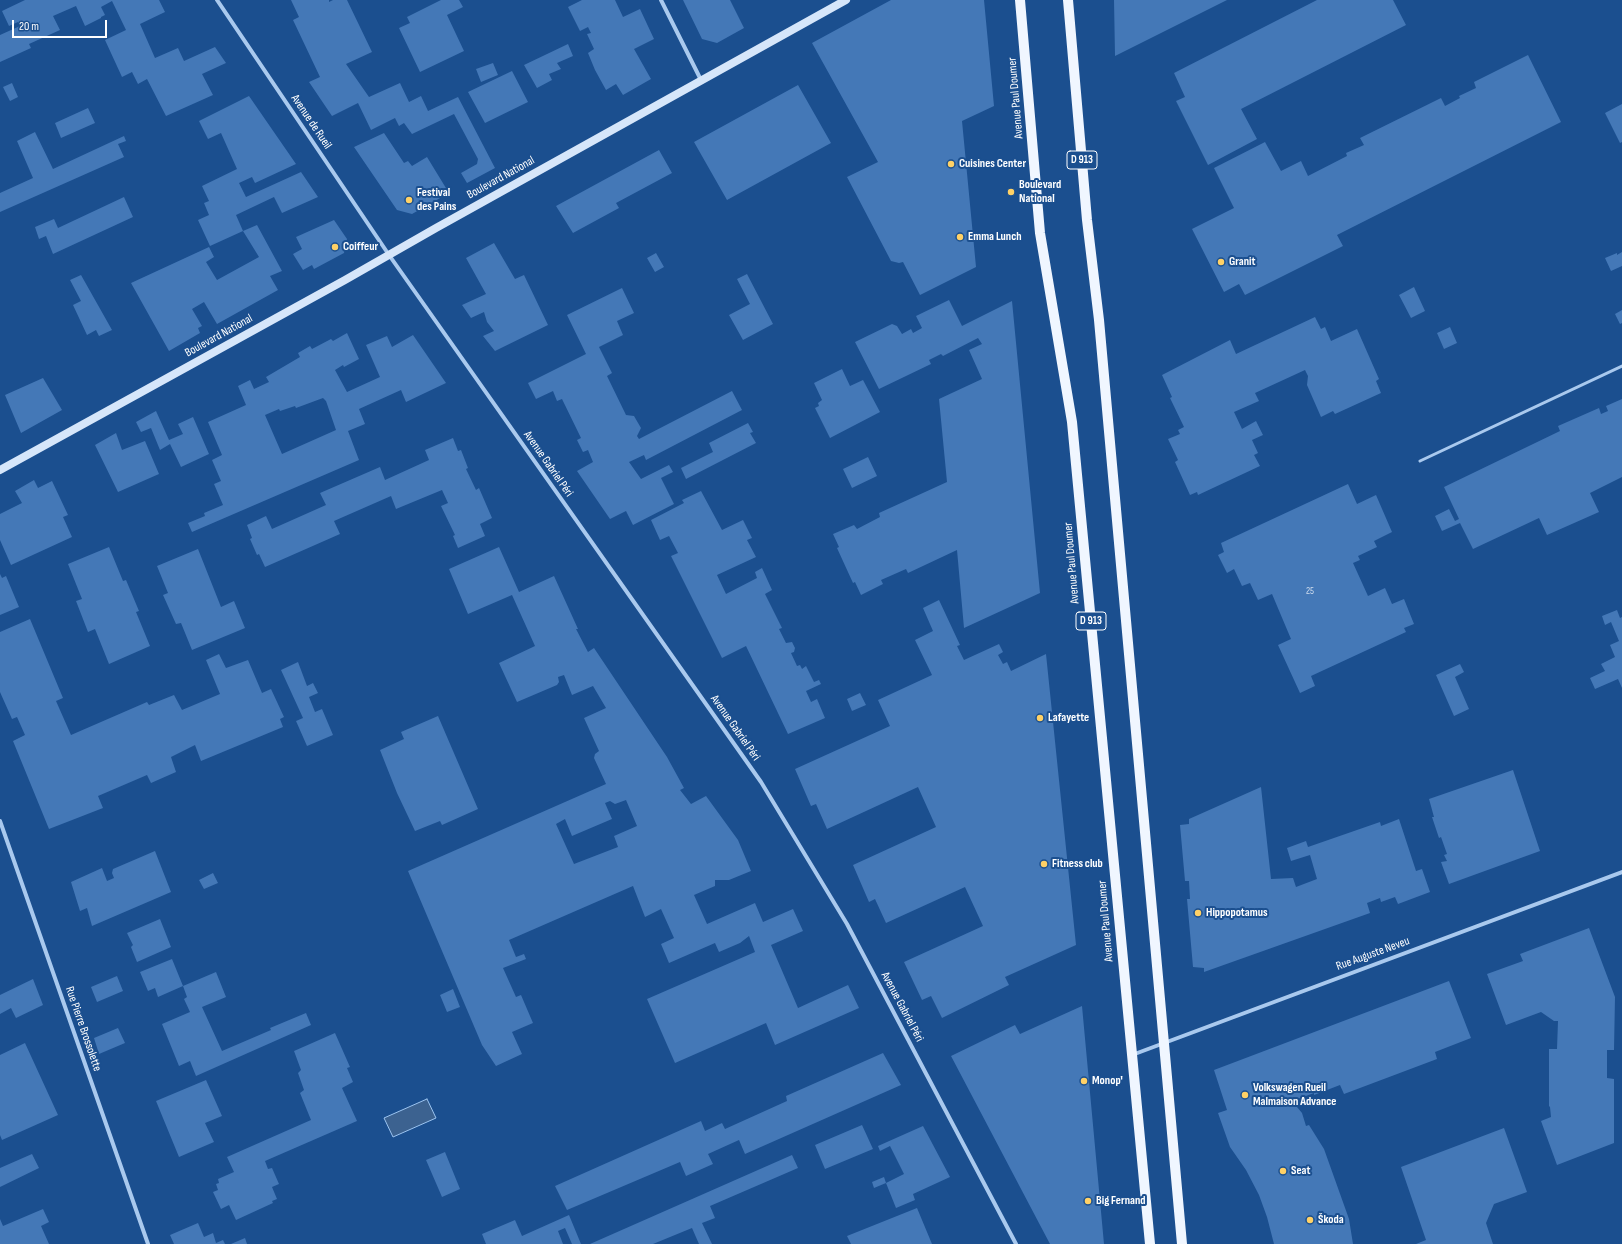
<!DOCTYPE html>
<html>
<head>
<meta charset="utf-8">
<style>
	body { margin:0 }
	#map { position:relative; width:1622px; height:1244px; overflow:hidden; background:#1b4f8f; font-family:"Sofia Sans Condensed",sans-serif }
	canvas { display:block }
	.scale { position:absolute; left:12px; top:20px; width:95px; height:18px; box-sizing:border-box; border:2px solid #fff; border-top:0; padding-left:5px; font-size:12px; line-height:14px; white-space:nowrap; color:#fff; -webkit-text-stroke:3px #1b4f8f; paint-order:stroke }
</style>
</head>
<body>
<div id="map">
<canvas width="1622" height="1244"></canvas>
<div class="scale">20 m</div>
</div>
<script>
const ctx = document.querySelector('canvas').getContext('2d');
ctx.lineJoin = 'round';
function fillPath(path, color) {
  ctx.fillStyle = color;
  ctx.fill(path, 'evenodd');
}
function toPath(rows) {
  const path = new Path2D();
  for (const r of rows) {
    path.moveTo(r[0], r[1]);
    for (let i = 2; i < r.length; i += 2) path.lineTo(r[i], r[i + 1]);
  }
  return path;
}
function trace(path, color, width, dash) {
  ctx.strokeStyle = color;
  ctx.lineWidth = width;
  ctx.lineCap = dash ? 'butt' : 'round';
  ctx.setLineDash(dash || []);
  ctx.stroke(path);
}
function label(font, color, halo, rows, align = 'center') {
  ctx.font = font + ' "Sofia Sans Condensed",sans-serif';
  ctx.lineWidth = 4;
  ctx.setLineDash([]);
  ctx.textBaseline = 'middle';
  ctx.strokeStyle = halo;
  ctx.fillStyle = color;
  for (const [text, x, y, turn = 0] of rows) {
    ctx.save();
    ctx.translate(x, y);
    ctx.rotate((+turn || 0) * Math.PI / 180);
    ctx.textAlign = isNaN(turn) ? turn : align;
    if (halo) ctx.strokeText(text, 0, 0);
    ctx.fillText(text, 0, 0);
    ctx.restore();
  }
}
const water = toPath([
	[427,1099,436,1118,393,1137,384,1118,427,1099]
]);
fillPath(water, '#3c6290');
trace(water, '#9cc4f0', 1);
fillPath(toPath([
	[25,0,159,0,165,12,140,24,155,58,178,48,184,61,215,47,226,63,202,74,213,95,166,116,147,79,138,84,132,72,122,77,105,40,126,30,112,1,101,7,105,15,101,17,101,18,85,26,76,6,53,16,60,30,29,44,31,48,0,62,0,35,20,26,18,22,9,26,2,11],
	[291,0,329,0,329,2,333,0,347,0,372,52,346,64,369,97,400,83,409,102,421,96,428,111,458,97,495,168,467,183,461,173,477,164,478,159,454,114,412,134,404,123,399,126,395,118,371,130,358,103,332,116,309,82,320,77,293,20,299,17],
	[441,0,459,0,463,7,447,15,464,51,420,72,399,28,410,23,407,17],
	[582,0,615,0,623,17,640,9,654,39,634,49,651,79,623,95,616,84,606,90,595,70,588,53,594,49,587,34,591,33,588,27,580,31,568,7],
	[683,0,730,0,744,28,717,43,702,39],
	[891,0,984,0,994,106,962,121,976,267,920,295,903,262,899,263,891,261,847,177,878,162,812,43],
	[1114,0,1227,0,1115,56],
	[1317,0,1393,0,1406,25,1241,109,1257,139,1208,165,1176,101,1185,97,1174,73],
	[568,44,573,56,557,63,561,69,549,74,552,80,537,88,524,65],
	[1528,55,1561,122,1337,235,1343,246,1245,295,1239,284,1224,292,1192,229,1234,208,1214,168,1265,142,1281,171,1301,161,1308,176,1347,156,1346,153,1364,145,1360,138,1441,98,1445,106,1460,98,1459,96,1476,88,1474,82],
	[493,63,498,75,481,82,476,69],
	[512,71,528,102,485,123,468,92],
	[12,83,18,97,10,101,3,87],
	[798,85,831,143,727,200,694,142],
	[249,96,296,164,255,183,252,177,239,183,246,197,301,172,318,197,282,213,274,197,236,215,243,231,210,246,198,220,209,215,204,203,209,201,202,186,237,169,221,133,208,139,199,121],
	[1622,104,1622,142,1620,143,1605,113],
	[88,108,95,123,61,138,55,123],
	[35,132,53,169,124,136,126,141,118,144,124,157,0,212,0,193,33,178,17,141],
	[384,133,404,163,408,161,412,166,427,157,449,193,412,214,397,210,354,147],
	[659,150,672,173,616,203,619,208,573,233,556,206],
	[124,197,133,217,53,254,46,236,39,239,35,227,54,219,58,228],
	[334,220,347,239,344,253,314,269,312,265,303,270,293,254,302,249,296,237],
	[257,225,282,271,270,276,278,290,217,324,204,302,192,309,202,326,198,328,200,333,169,351,131,283,209,247,214,257,206,262,217,280,259,257,243,231],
	[494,243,515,279,524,275,548,325,495,351,483,336,494,331,487,322,484,312,471,318,462,305,486,294,466,258],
	[1622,252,1622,266,1611,271,1605,258,1617,253,1617,255],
	[656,253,664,267,655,272,647,258],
	[747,274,773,324,743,340,729,315,750,304,737,279],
	[81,275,112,330,99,336,96,330,87,335,73,305,81,301,70,280],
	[1414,287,1425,311,1411,318,1399,295],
	[622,288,634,313,617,321,623,335,599,347,612,373,607,376,626,415,634,416,641,428,637,436,639,439,732,391,742,410,646,460,644,455,629,462,641,479,669,465,673,472,661,478,674,504,633,525,626,511,610,519,577,471,593,462,588,450,583,452,577,440,581,438,562,399,557,401,553,391,536,399,528,383,586,354,567,315],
	[949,300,962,326,1012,301,1040,593,964,628,957,550,908,573,906,569,881,580,883,584,861,595,855,582,853,583,837,548,839,547,833,534,854,525,857,529,880,517,879,513,947,482,939,399,982,379,969,350,982,344,978,338,943,356,941,354,929,360,931,364,879,389,855,342,892,324,897,326,902,334,911,329,913,333,922,328,916,316],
	[1622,310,1622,323,1620,324,1615,314],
	[1315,317,1321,329,1325,327,1331,341,1357,329,1379,379,1376,381,1381,393,1335,414,1333,411,1321,417,1307,385,1308,376,1305,370,1255,393,1259,401,1234,412,1242,429,1256,421,1263,435,1252,440,1258,453,1254,455,1260,466,1198,495,1197,492,1190,495,1175,462,1178,460,1168,439,1180,434,1178,430,1184,427,1170,398,1172,397,1162,375,1230,340,1236,354],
	[1450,327,1457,343,1444,349,1437,333],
	[347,333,359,359,344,367,343,365,335,370,347,392,380,377,366,345,387,336,392,347,413,335,446,383,406,402,401,390,359,409,365,424,348,431,359,460,192,532,188,523,205,516,204,513,223,505,214,484,221,481,212,460,222,455,208,422,246,405,238,386,250,380,254,389,269,382,266,377,300,357,298,353,310,346,312,349,331,339,333,341],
	[323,398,326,401,336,430,282,454,265,415,279,409,280,411,295,406,296,408],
	[842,369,850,386,863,380,880,412,830,438,815,408,819,406,818,403,822,400,814,383],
	[43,378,62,410,21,433,5,395],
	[1622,399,1622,477,1590,493,1599,512,1547,535,1539,518,1473,549,1460,523,1442,531,1435,516,1449,509,1455,521,1459,519,1444,487,1560,431,1558,426,1599,408,1601,414,1608,411,1606,406],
	[156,411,169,440,183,434,178,424,193,417,209,454,181,467,170,444,160,450,151,428,141,432,136,422],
	[748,423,753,432,750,433,756,443,686,479,681,468,713,452,709,443],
	[116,433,122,450,145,441,159,474,118,492,95,445],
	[453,438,458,451,461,450,468,468,466,469,476,490,479,488,492,518,480,524,485,536,458,548,453,536,455,535,441,506,448,503,442,490,396,509,391,496,334,521,340,534,265,567,259,554,257,555,250,539,252,538,247,525,266,516,272,529,326,505,320,493,380,467,385,480,429,460,425,450],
	[868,457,877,476,852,488,843,469],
	[34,480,38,488,52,481,68,515,63,517,72,537,11,565,0,540,0,514,22,503,15,491],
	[1348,484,1357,504,1376,495,1392,532,1374,541,1377,547,1358,556,1360,560,1353,563,1368,596,1385,588,1392,604,1404,599,1414,624,1404,628,1406,632,1311,676,1315,686,1300,693,1278,645,1291,639,1272,594,1258,600,1250,583,1242,586,1234,569,1227,573,1218,555,1224,552,1221,543],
	[701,491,722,530,743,520,752,538,747,540,756,557,717,575,726,594,757,578,755,572,762,568,772,590,765,594,782,628,779,629,786,643,792,642,795,648,794,652,791,653,797,666,800,665,802,669,806,666,814,682,819,680,821,684,806,691,811,702,817,699,825,718,788,734,746,646,722,658,671,556,678,553,669,536,660,540,651,520,684,503,682,500],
	[109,547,123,581,126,580,139,611,136,612,150,646,109,664,95,629,88,632,76,601,82,599,68,564],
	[499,547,519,592,554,576,578,629,576,629,588,652,594,648,667,757,684,788,680,790,691,804,706,796,738,840,751,871,729,880,715,880,715,886,694,895,707,924,755,903,763,922,793,909,803,931,771,945,798,1008,848,985,859,1008,775,1045,766,1023,675,1063,647,999,755,952,749,936,740,943,719,952,715,943,669,963,661,944,674,938,661,909,645,917,633,886,509,940,516,957,524,954,526,959,503,968,516,997,521,995,533,1023,512,1032,522,1054,496,1066,482,1045,408,871,606,784,594,758,595,754,599,751,584,718,606,708,593,686,572,695,564,675,558,677,559,682,557,685,517,702,499,663,535,646,512,595,468,614,449,569],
	[626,800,637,826,614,836,618,847,574,864,556,824,565,819,572,836,612,819,605,803,610,801,615,804],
	[198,549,221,607,234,601,245,628,192,650,181,623,176,624,163,595,168,593,157,566],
	[0,574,2,578,6,576,19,607,0,615],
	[939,600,960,645,957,646,964,660,999,644,1003,652,998,655,1003,664,1007,662,1011,671,1046,654,1076,945,1005,977,1009,985,942,1018,931,996,922,1000,904,962,983,926,965,887,886,923,875,899,869,902,853,865,936,827,918,787,827,829,816,804,811,806,795,769,890,726,878,700,932,675,915,640,933,631,923,608],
	[1617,610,1620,618,1622,617,1622,688,1618,679,1595,689,1590,678,1605,671,1601,664,1615,657,1610,645,1619,641,1611,622,1605,625,1602,616],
	[30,619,63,698,56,701,71,735,147,702,149,705,174,695,182,710,220,694,206,660,219,654,226,668,248,660,262,693,271,689,284,717,280,719,283,727,201,761,195,745,171,757,176,772,151,783,147,775,98,796,103,808,49,829,13,741,25,735,17,717,12,719,0,692,0,632],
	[298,662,307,686,313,683,318,693,309,697,315,712,322,709,333,735,307,746,296,721,303,718,281,670],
	[1460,664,1464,672,1455,677,1469,709,1454,716,1436,675],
	[860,693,866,705,852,711,847,699],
	[438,716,478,809,442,825,440,821,415,831,397,793,380,750,404,739,401,732],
	[1513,770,1540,851,1449,884,1441,862,1447,861,1444,855,1447,854,1441,837,1439,838,1432,817,1434,817,1429,799],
	[1261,787,1271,879,1293,878,1296,887,1317,879,1310,855,1291,861,1287,848,1306,841,1308,847,1380,822,1381,826,1399,819,1416,871,1422,869,1430,892,1398,904,1395,897,1381,902,1380,898,1367,903,1370,913,1204,972,1204,968,1193,967,1187,899,1190,899,1189,881,1185,881,1180,825,1189,824,1189,819],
	[155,851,171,892,92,926,87,908,80,911,71,882,102,868,107,881,114,878,112,873,113,869],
	[213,873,218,883,204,889,199,880],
	[160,919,171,947,137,962,131,947,133,945,127,933],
	[1589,928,1615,997,1614,1050,1607,1050,1607,1078,1614,1079,1614,1143,1557,1165,1541,1121,1551,1117,1550,1107,1549,1106,1549,1049,1557,1049,1558,1021,1554,1021,1541,1012,1506,1025,1487,974,1523,961,1520,954],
	[172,959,183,986,216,972,226,997,202,1007,222,1051,271,1030,270,1028,306,1013,311,1025,196,1076,190,1061,179,1066,162,1024,190,1012,184,999,187,997,183,986,158,997,155,988,148,991,140,972],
	[117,976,123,991,97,1002,91,987],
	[33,979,43,1005,16,1018,11,1008,0,1014,0,995],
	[1449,981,1471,1038,1435,1052,1437,1059,1344,1094,1340,1085,1314,1095,1314,1093,1292,1101,1302,1113,1306,1126,1309,1125,1324,1149,1349,1219,1353,1244,1274,1244,1267,1217,1259,1195,1246,1170,1230,1147,1218,1113,1227,1110,1214,1070],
	[453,989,460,1007,447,1012,440,995],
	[1082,1006,1104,1244,1050,1244,951,1056,1015,1025,1020,1034],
	[118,1028,125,1043,99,1054,94,1038],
	[335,1033,350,1067,347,1068,353,1082,342,1088,357,1121,265,1161,268,1169,272,1168,279,1184,272,1187,277,1199,272,1201,273,1203,236,1220,229,1205,221,1209,213,1192,218,1190,216,1184,219,1183,218,1179,234,1172,227,1157,311,1120,300,1093,304,1090,298,1073,301,1070,294,1051],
	[25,1043,58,1115,2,1140,0,1135,0,1055],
	[883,1053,901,1085,745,1154,739,1140,708,1154,713,1164,686,1176,680,1162,567,1210,555,1186,701,1121,705,1131,722,1123,725,1129,787,1101,786,1096],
	[206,1080,222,1116,205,1123,214,1142,179,1157,156,1101],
	[862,1125,873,1149,825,1169,815,1145],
	[923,1126,950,1177,913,1194,915,1200,896,1208,886,1183,904,1174,890,1146,880,1151,878,1146],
	[1504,1128,1527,1192,1494,1204,1486,1223,1493,1244,1416,1244,1426,1240,1401,1167],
	[445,1152,460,1189,442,1197,426,1160],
	[32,1154,39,1168,0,1187,0,1168],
	[792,1155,798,1168,710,1206,715,1218,702,1223,712,1244,699,1244,692,1228,653,1244,590,1244],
	[884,1177,886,1183,874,1188,872,1182],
	[917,1208,932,1244,851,1244,847,1236],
	[43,1209,49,1222,41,1226,49,1244,0,1244,0,1219,3,1226],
	[569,1215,581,1244,572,1244,565,1228,558,1231,563,1244,486,1244,482,1234,515,1220,522,1236],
	[198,1223,204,1237,213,1233,216,1243,223,1240,225,1244,174,1244,170,1235],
	[245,1238,247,1244,231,1244]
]), '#4478b7');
trace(toPath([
	[1420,461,1622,366]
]), '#a9c9ee', 3);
trace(toPath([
	[217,0,389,255,761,782,847,924,1016,1244],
	[661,0,701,80],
	[0,821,148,1244],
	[1132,1055,1622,872]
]), '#a9c9ee', 4);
trace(toPath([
	[0,470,345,280,436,228,846,0]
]), '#d6e6fa', 8);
trace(toPath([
	[1020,0,1040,233,1072,422,1150,1244],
	[1068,0,1087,220,1099,320,1182,1244]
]), '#f0f6ff', 10);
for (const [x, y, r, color] of [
	[951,164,4,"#ffd166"],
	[1011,192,4,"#ffd166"],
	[409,200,4,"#ffd166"],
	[960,237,4,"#ffd166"],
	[335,247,4,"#ffd166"],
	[1221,262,4,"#ffd166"],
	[1040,718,4,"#ffd166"],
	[1044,864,4,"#ffd166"],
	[1198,913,4,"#ffd166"],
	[1084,1081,4,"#ffd166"],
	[1245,1095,4,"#ffd166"],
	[1283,1171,4,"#ffd166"],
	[1088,1201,4,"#ffd166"],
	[1310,1220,4,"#ffd166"]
]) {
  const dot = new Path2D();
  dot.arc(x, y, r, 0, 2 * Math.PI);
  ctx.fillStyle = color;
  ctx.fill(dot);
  trace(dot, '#1b4f8f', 1.5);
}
label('10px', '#d0dded', null, [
	["25",1310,591]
]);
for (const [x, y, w] of [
	[1082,160,30],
	[1091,621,30]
]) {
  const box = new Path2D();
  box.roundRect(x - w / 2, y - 9, w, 18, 3);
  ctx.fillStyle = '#1b4f8f';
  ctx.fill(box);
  trace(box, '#fff', 1);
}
label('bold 11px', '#fff', null, [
	["D 913",1082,160],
	["D 913",1091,621]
]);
label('12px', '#fff', '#1b4f8f', [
	["Avenue Paul Doumer",1016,98,-95],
	["Avenue de Rueil",311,122,56],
	["Boulevard National",501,178,-29],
	["Boulevard National",219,336,-29],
	["Avenue Gabriel Péri",548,464,55],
	["Avenue Paul Doumer",1072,563,-95],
	["Avenue Gabriel Péri",735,728,55],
	["Avenue Paul Doumer",1106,921,-95],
	["Rue Auguste Neveu",1373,954,-20],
	["Avenue Gabriel Péri",902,1007,62],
	["Rue Pierre Brossolette",83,1029,71]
]);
label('bold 12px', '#fff', '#1b4f8f', [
	["Cuisines Center",959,164],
	["Boulevard",1019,185],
	["National",1019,199],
	["Festival",417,193],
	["des Pains",417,207],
	["Emma Lunch",968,237],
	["Coiffeur",343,247],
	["Granit",1229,262],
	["Lafayette",1048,718],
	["Fitness club",1052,864],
	["Hippopotamus",1206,913],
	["Monop'",1092,1081],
	["Volkswagen Rueil",1253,1088],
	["Malmaison Advance",1253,1102],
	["Seat",1291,1171],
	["Big Fernand",1096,1201],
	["Škoda",1318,1220]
], 'left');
</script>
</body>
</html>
